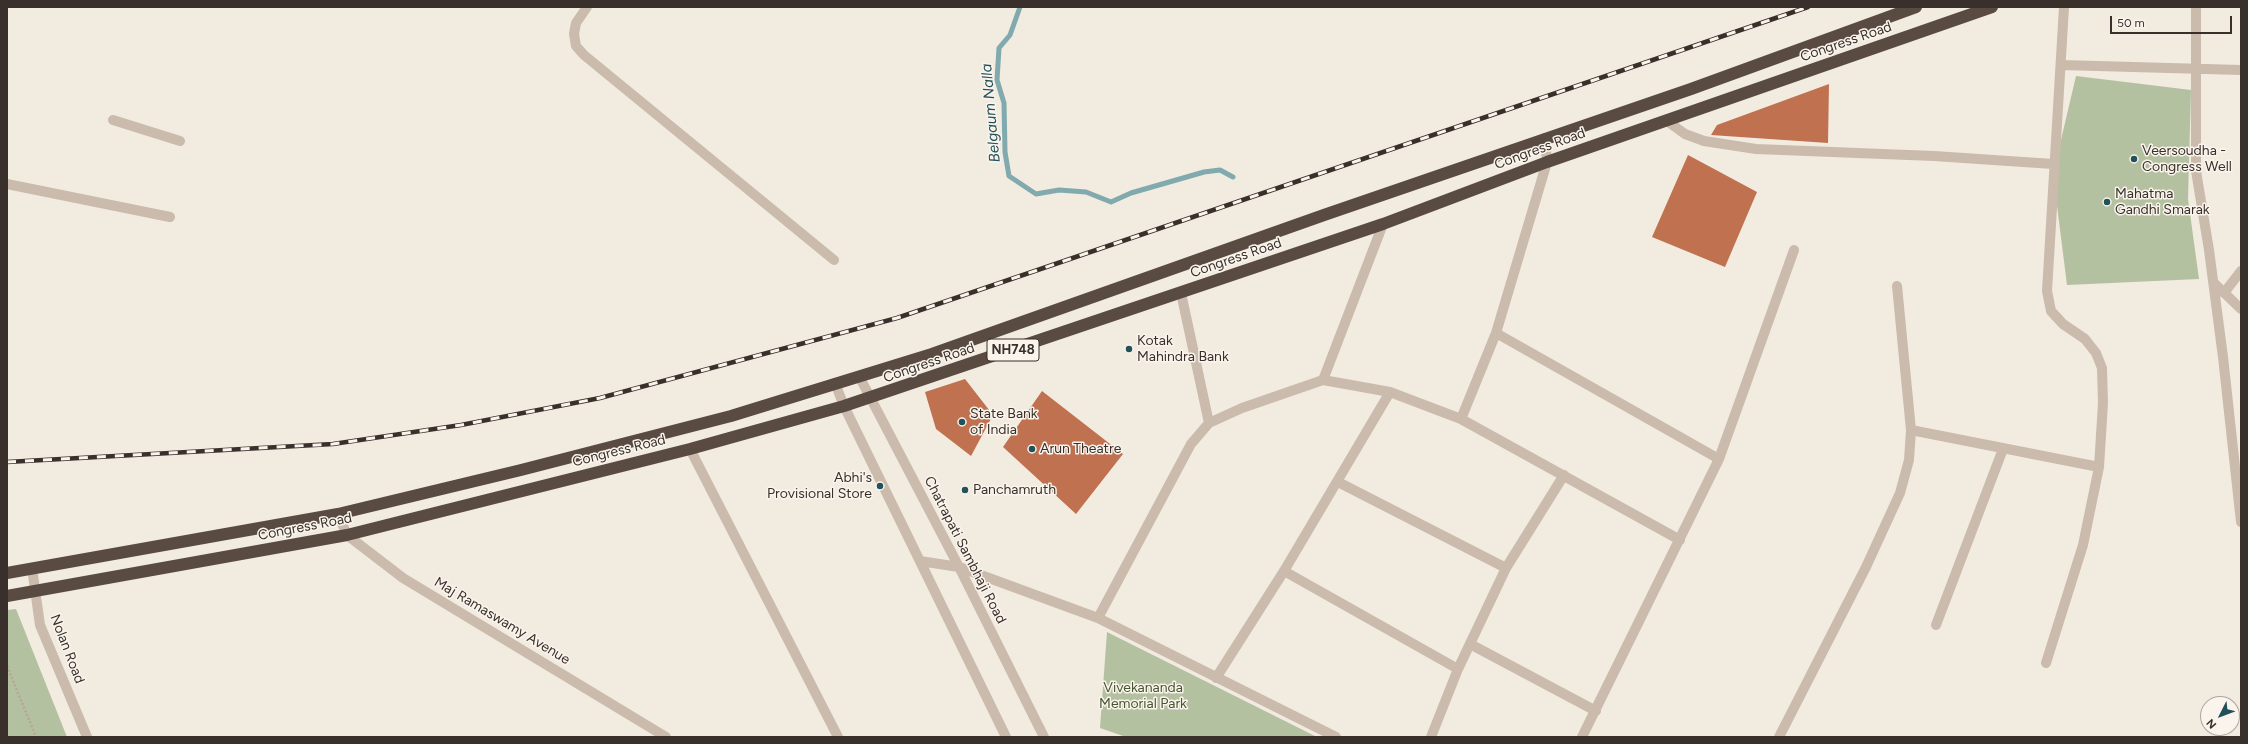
<!DOCTYPE html>
<html>
<head>
<meta charset="utf-8">
<style>
	body { margin:0 }
	#map { position:relative; width:2248px; height:744px; overflow:hidden; background:#f2ebe0; font-family:Figtree,sans-serif }
	canvas { display:block }
	.frame { position:absolute; inset:0; border:8px solid #39302b; pointer-events:none }
	.north { position:absolute; left:2200px; top:696px; width:40px; height:40px; box-sizing:border-box; background:#faf4ed; border:1px solid #ada69f; border-radius:50%; rotate:228deg; font-size:11px; font-weight:700; line-height:16px; text-align:center; color:#39302b }
	.north::after { content:''; display:block; margin:auto; width:14px; height:18px; background:#225259; clip-path:polygon(50% 0,100% 100%,50% 72%,0 100%) }
	.scale { position:absolute; left:2110px; top:16px; width:122px; height:18px; box-sizing:border-box; border:2px solid #39302b; border-top:0; padding-left:5px; font-size:12px; line-height:14px; white-space:nowrap; color:#39302b; -webkit-text-stroke:3px #faf4ed; paint-order:stroke }
</style>
</head>
<body>
<div id="map">
<canvas width="2248" height="744"></canvas>
<div class="frame"></div>
<div class="north">N</div>
<div class="scale">50 m</div>
</div>
<script>
const ctx = document.querySelector('canvas').getContext('2d');
ctx.lineJoin = 'round';
function fillPath(path, color) {
  ctx.fillStyle = color;
  ctx.fill(path, 'evenodd');
}
function toPath(rows) {
  const path = new Path2D();
  for (const r of rows) {
    path.moveTo(r[0], r[1]);
    for (let i = 2; i < r.length; i += 2) path.lineTo(r[i], r[i + 1]);
  }
  return path;
}
function trace(path, color, width, dash) {
  ctx.strokeStyle = color;
  ctx.lineWidth = width;
  ctx.lineCap = dash ? 'butt' : 'round';
  ctx.setLineDash(dash || []);
  ctx.stroke(path);
}
function label(font, color, halo, rows, align = 'center') {
  ctx.font = font + ' Figtree,sans-serif';
  ctx.lineWidth = 3;
  ctx.setLineDash([]);
  ctx.textBaseline = 'middle';
  ctx.strokeStyle = halo;
  ctx.fillStyle = color;
  for (const [text, x, y, turn = 0] of rows) {
    ctx.save();
    ctx.translate(x, y);
    ctx.rotate((+turn || 0) * Math.PI / 180);
    ctx.textAlign = isNaN(turn) ? turn : align;
    if (halo) ctx.strokeText(text, 0, 0);
    ctx.fillText(text, 0, 0);
    ctx.restore();
  }
}
fillPath(toPath([
	[2076,76,2191,90,2188,199,2199,279,2067,285,2053,174],
	[16,609,67,737,7,737,7,610],
	[1107,632,1317,737,1126,737,1100,728]
]), '#b4c1a0');
trace(toPath([
	[1020,7,1010,35,999,48,997,80,1004,103,1005,152,1009,176,1036,194,1059,190,1086,192,1111,202,1131,193,1204,172,1220,170,1233,177]
]), '#80aaae', 5);
fillPath(toPath([
	[1829,84,1828,143,1711,135,1717,125],
	[1688,155,1757,192,1725,267,1652,237],
	[965,379,993,415,971,456,936,429,925,392],
	[1042,391,1123,454,1076,514,1003,447]
]), '#c07150');
trace(toPath([
	[7,666,36,737]
]), '#b6a696', 2.5, [2, 2]);
trace(toPath([
	[587,7,576,23,574,34,576,46,584,55,834,260],
	[2196,7,2196,171,2209,250,2223,357,2241,522],
	[2061,65,2241,70],
	[113,120,180,141],
	[1667,121,1685,134,1704,141,1756,149,1934,156,2053,164],
	[7,184,170,217],
	[2213,282,2241,309],
	[1181,293,1209,423],
	[2224,293,2241,271],
	[1496,333,1719,459,1582,737],
	[859,376,959,567,1044,737],
	[1323,380,1383,224],
	[835,383,844,406,1006,737],
	[1461,419,1496,333,1547,162,1545,138],
	[1911,430,2099,467],
	[690,449,838,737],
	[1719,459,1794,250],
	[1338,482,1506,568],
	[338,514,347,535,403,578,666,737],
	[920,561,959,567,1098,618,1191,444,1209,423,1242,408,1323,380,1390,392,1461,419,1680,540],
	[32,568,40,625,87,737],
	[1284,571,1458,669],
	[1098,618,1336,737],
	[1936,625,2003,449],
	[1470,644,1596,711],
	[2046,663,2083,545,2099,467,2103,403,2102,368,2096,353,2085,339,2063,324,2051,311,2047,291,2064,7],
	[1216,678,1284,571,1390,392],
	[1431,737,1458,669,1506,568,1564,475],
	[1779,737,1866,567,1900,493,1909,460,1911,430,1897,286]
]), '#cabbac', 10);
trace(toPath([
	[7,573,338,514,521,470,731,416,932,354,1324,215,1691,89,1916,7],
	[7,596,347,535,690,449,844,406,1383,224,1547,162,1992,7]
]), '#594b42', 12);
const rail = toPath([
	[7,462,333,444,461,425,600,398,897,318,1808,7]
]);
trace(rail, '#39302b', 4.5);
trace(rail, '#faf4ed', 3, [9]);
for (const [x, y, r, color] of [
	[2134,159,4,"#225259"],
	[2107,202,4,"#225259"],
	[1129,349,4,"#225259"],
	[962,422,4,"#225259"],
	[1032,449,4,"#225259"],
	[880,486,4,"#225259"],
	[965,490,4,"#225259"]
]) {
  const dot = new Path2D();
  dot.arc(x, y, r, 0, 2 * Math.PI);
  ctx.fillStyle = color;
  ctx.fill(dot);
  trace(dot, '#faf4ed', 1.5);
}
for (const [x, y, w] of [
	[1013,350,52]
]) {
  const box = new Path2D();
  box.roundRect(x - w / 2, y - 11, w, 22, 3);
  ctx.fillStyle = '#faf4ed';
  ctx.fill(box);
  trace(box, '#39302b', 1);
}
label('bold 13px', '#39302b', null, [
	["NH748",1013,350]
]);
label('14px', '#39302b', '#faf4ed', [
	["Congress Road",1846,42,-19],
	["Congress Road",1540,149,-20],
	["Congress Road",1236,258,-19],
	["Congress Road",929,363,-19],
	["Congress Road",619,451,-14],
	["Congress Road",305,527,-11],
	["Chatrapati Sambhaji Road",965,550,63],
	["Maj Ramaswamy Avenue",502,621,31],
	["Nolan Road",67,649,69]
]);
label('14px', '#39302b', '#faf4ed', [
	["Veersoudha -",2142,151],
	["Congress Well",2142,167],
	["Mahatma",2115,194],
	["Gandhi Smarak",2115,210],
	["Kotak",1137,341],
	["Mahindra Bank",1137,357],
	["State Bank",970,414],
	["of India",970,430],
	["Arun Theatre",1040,449],
	["Abhi's",872,478,"right"],
	["Provisional Store",872,494,"right"],
	["Panchamruth",973,490]
], 'left');
label('14px', '#46562f', '#faf4ed', [
	["Vivekananda",1143,688],
	["Memorial Park",1143,704]
]);
label('italic 15px', '#225259', '#faf4ed', [
	["Belgaum Nalla",991,113,-95]
]);
</script>
</body>
</html>
